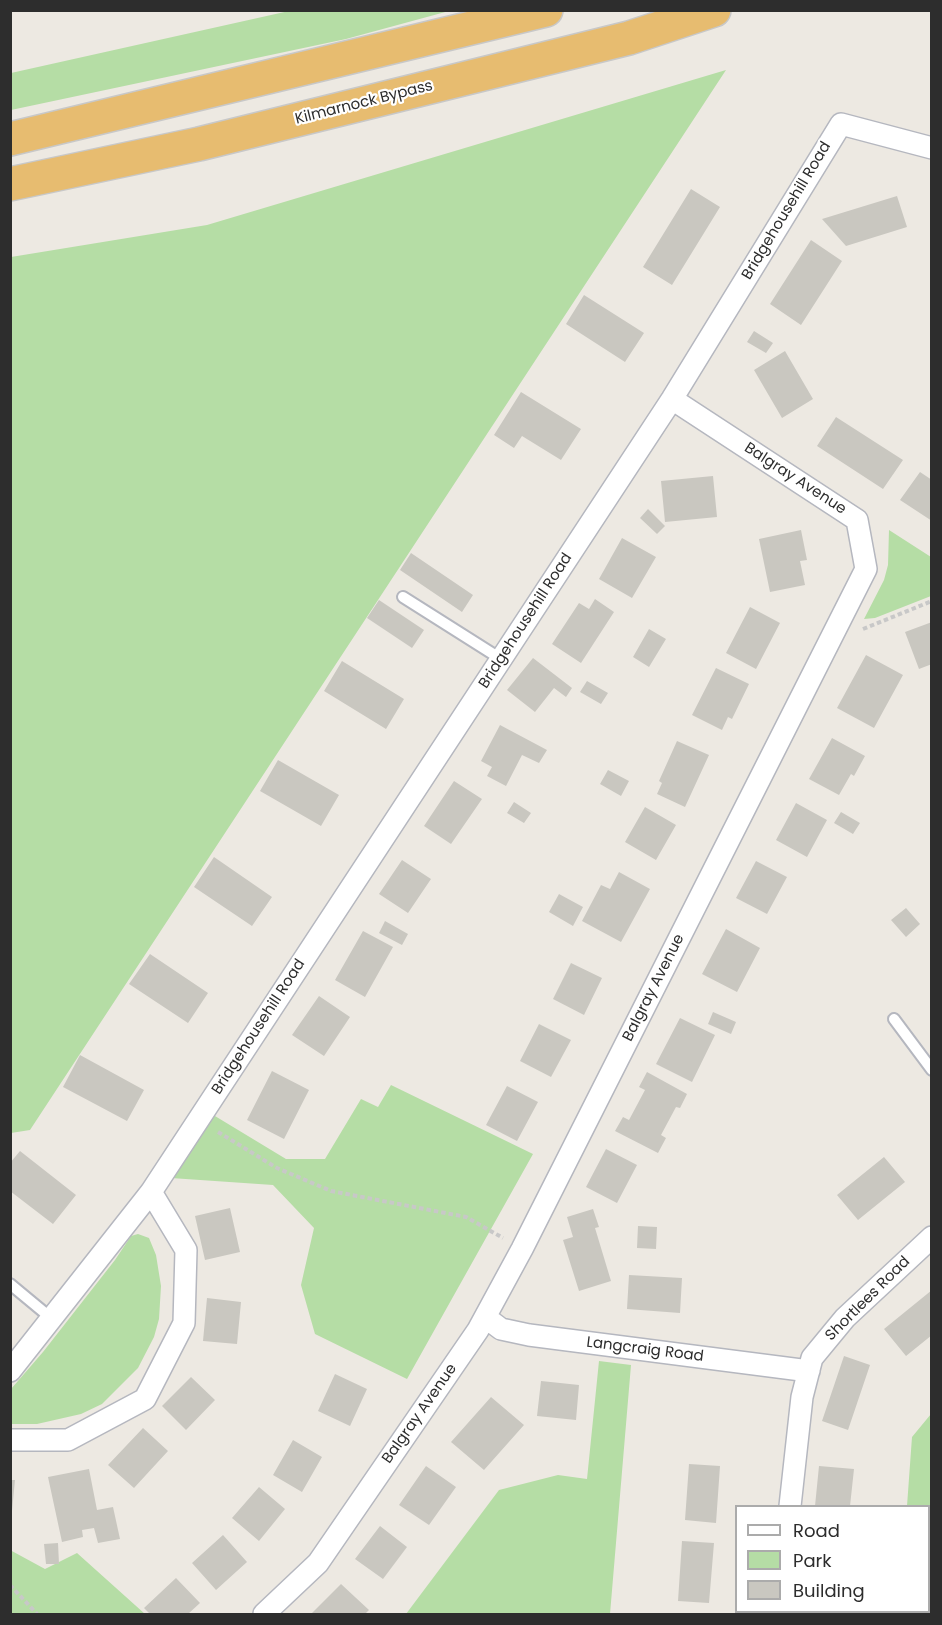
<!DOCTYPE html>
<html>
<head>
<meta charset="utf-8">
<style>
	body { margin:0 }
	#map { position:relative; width:942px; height:1625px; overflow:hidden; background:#ede9e2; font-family:Poppins,sans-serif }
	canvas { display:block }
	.frame { position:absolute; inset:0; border:12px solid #2d2d2d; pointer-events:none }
	.legend { position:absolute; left:735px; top:1505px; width:195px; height:108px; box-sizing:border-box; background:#fff; border:2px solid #ababab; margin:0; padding:8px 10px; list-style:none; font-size:18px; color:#2d2d2d }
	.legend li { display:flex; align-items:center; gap:12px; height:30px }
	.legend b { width:30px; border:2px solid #ababab }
</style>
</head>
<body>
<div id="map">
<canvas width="942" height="1625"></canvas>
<div class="frame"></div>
<ul class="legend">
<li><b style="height:8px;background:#fff"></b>Road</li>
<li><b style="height:16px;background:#b5dda5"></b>Park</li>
<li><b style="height:16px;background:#c9c7c0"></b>Building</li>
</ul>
</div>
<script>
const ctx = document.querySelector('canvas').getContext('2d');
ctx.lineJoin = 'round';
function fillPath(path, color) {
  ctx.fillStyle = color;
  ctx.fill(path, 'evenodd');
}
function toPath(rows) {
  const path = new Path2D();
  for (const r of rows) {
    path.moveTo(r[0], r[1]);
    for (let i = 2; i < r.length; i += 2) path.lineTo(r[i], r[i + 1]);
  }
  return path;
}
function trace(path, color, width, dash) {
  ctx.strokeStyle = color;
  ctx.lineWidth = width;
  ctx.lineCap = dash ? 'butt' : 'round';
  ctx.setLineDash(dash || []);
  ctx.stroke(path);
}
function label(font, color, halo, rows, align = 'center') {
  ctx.font = font + ' Poppins,sans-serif';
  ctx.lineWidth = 4.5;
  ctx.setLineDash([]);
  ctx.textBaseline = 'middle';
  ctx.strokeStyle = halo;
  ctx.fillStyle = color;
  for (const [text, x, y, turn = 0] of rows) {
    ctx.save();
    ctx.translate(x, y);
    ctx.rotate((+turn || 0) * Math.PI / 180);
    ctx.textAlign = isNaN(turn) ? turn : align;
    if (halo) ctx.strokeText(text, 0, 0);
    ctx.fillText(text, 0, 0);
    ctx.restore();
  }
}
fillPath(toPath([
	[289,11,449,11,346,39,11,110,11,73],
	[726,70,30,1130,11,1133,11,257,207,225],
	[889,530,931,557,931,596,875,618,864,619,884,580,888,565],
	[391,1085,533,1154,407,1379,315,1334,301,1285,314,1228,273,1185,171,1178,210,1113,286,1159,325,1159,361,1099,378,1107],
	[138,1234,149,1238,156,1255,161,1286,159,1319,154,1337,138,1368,102,1404,81,1414,37,1424,11,1424,11,1389,43,1352,115,1260,131,1236],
	[599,1361,631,1365,610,1614,406,1614,499,1490,558,1475,587,1479],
	[931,1414,931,1614,898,1614,898,1612,928,1612,928,1506,907,1506,912,1437],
	[10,1550,45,1569,77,1553,145,1614,11,1614]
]), '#b5dda5');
fillPath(toPath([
	[691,189,720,207,672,285,643,267],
	[897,196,907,227,846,246,822,219],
	[811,240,842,261,801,325,770,304],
	[584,295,644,333,625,362,566,324],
	[754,331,773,343,766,353,747,342],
	[785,351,813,399,782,418,754,370],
	[521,392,581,429,561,460,522,436,514,448,494,435],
	[836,417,903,460,883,489,817,446],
	[920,472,932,480,932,521,900,500],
	[713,476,717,517,665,522,661,481],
	[648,509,665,526,657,534,640,518],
	[801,530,807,560,800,561,805,585,770,592,759,539],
	[622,538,656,557,632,598,599,579],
	[411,553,473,595,462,612,400,570],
	[595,599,614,612,581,663,552,644,579,603,589,609],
	[379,600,424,630,412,648,367,618],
	[750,607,780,623,756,669,726,653],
	[932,622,932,664,919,669,905,632],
	[649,629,666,639,649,667,633,657],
	[866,655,903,675,874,728,837,708],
	[533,658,572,688,566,697,554,688,535,712,507,690],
	[342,661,404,699,386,729,324,691],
	[716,668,749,684,732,719,728,717,722,730,692,715],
	[587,681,608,693,601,704,580,692],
	[500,725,547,750,539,763,522,755,506,786,487,776,492,767,481,761],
	[832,738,865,756,854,776,851,774,839,795,809,779],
	[677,741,709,755,685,807,657,794,662,783,659,781],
	[278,760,339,795,321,826,260,791],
	[608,770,629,781,621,796,600,784],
	[454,781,482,799,451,844,424,826],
	[514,802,531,813,524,823,507,813],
	[796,803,827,820,807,857,776,840],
	[645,807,676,825,656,860,625,842],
	[841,812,860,823,853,834,834,823],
	[214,857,272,897,252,926,194,887],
	[402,860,431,879,408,913,379,894],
	[756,861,787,877,767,914,736,898],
	[619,872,650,889,621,942,582,921,601,885,610,889],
	[559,894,583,907,573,926,549,912],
	[906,908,920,924,906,937,891,920],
	[385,921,408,934,402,945,379,933],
	[726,929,760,948,737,992,702,974],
	[363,931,393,947,365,997,335,980],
	[150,954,208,993,188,1023,129,984],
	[571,963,602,978,584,1015,553,999],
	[319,996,350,1017,324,1056,292,1035],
	[713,1012,736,1022,731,1034,708,1024],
	[680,1018,715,1035,692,1082,656,1064],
	[539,1024,571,1040,551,1077,520,1061],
	[80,1055,144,1090,127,1121,63,1087],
	[272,1071,309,1090,284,1139,247,1120],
	[647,1072,687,1094,680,1108,676,1107,661,1135,666,1138,658,1153,615,1131,623,1117,629,1120,645,1090,639,1087],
	[507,1086,538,1102,517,1141,486,1125],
	[606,1149,637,1165,617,1203,586,1187],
	[20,1151,76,1195,53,1224,10,1191,10,1163],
	[884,1157,905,1182,858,1220,837,1195],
	[230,1208,240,1252,205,1260,195,1216],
	[593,1209,599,1227,595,1228,611,1281,579,1291,563,1240,573,1237,567,1217],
	[638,1226,657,1227,656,1249,637,1248],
	[629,1275,682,1278,680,1313,627,1309],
	[932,1290,932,1335,906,1356,884,1329],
	[207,1298,241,1302,237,1344,203,1341],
	[844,1356,870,1365,848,1430,822,1421],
	[335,1374,367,1389,350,1426,318,1411],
	[191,1377,215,1400,186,1430,162,1406],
	[541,1381,579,1385,576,1420,537,1416],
	[491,1397,524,1425,484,1470,451,1442],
	[143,1428,168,1451,134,1488,108,1465],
	[293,1440,322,1457,302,1492,273,1475],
	[689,1464,720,1466,716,1523,685,1520],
	[426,1466,456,1487,429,1525,399,1505],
	[819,1466,854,1469,850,1506,815,1506],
	[89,1469,97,1510,113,1507,120,1539,98,1543,94,1528,82,1530,83,1537,62,1542,48,1477],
	[10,1480,15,1480,12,1511,10,1511],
	[259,1487,285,1509,259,1541,232,1518],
	[380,1526,407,1547,383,1579,355,1559],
	[223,1535,247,1562,216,1590,192,1563],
	[682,1541,714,1543,709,1603,678,1601],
	[58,1543,59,1564,46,1564,44,1544],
	[176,1578,200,1603,188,1614,150,1614,144,1608],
	[341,1584,369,1610,365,1614,311,1614],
	[808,1612,843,1612,842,1614,808,1614]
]), '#c9c7c0');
const service = toPath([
	[403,597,501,659],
	[894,1019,932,1070],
	[10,1284,51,1318]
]);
const minor = toPath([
	[485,1317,501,1329,529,1335,809,1371],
	[10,1371,151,1192,672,399,841,124,932,148],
	[10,1440,68,1440,145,1399,184,1323,186,1250,151,1192],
	[790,1506,802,1397,812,1358,845,1318,932,1237],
	[264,1614,318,1563,478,1330,522,1249,866,569,857,520,672,399],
	[778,1614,778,1612]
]);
const trunk = toPath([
	[10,139,546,10],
	[10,184,199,144,629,38,714,10]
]);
trace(service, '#b5b7bf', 14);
trace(minor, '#b5b7bf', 24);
trace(trunk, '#c8c8c8', 36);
trace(toPath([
	[863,629,932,601],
	[218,1132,277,1168,331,1191,466,1217,503,1238],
	[10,1585,37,1614]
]), '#c8c8c8', 4, [4.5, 3]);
trace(service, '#fff', 10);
trace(minor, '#fff', 21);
trace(trunk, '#e7bc70', 33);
label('15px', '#2d2d2d', '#fff', [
	["Kilmarnock Bypass",364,103,-14],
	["Bridgehousehill Road",787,211,-59],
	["Balgray Avenue",795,479,33],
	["Bridgehousehill Road",526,621,-57],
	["Balgray Avenue",654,988,-63],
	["Bridgehousehill Road",259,1027,-57],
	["Shortlees Road",868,1299,-45],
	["Langcraig Road",645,1350,7],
	["Balgray Avenue",420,1414,-55]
]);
</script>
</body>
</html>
